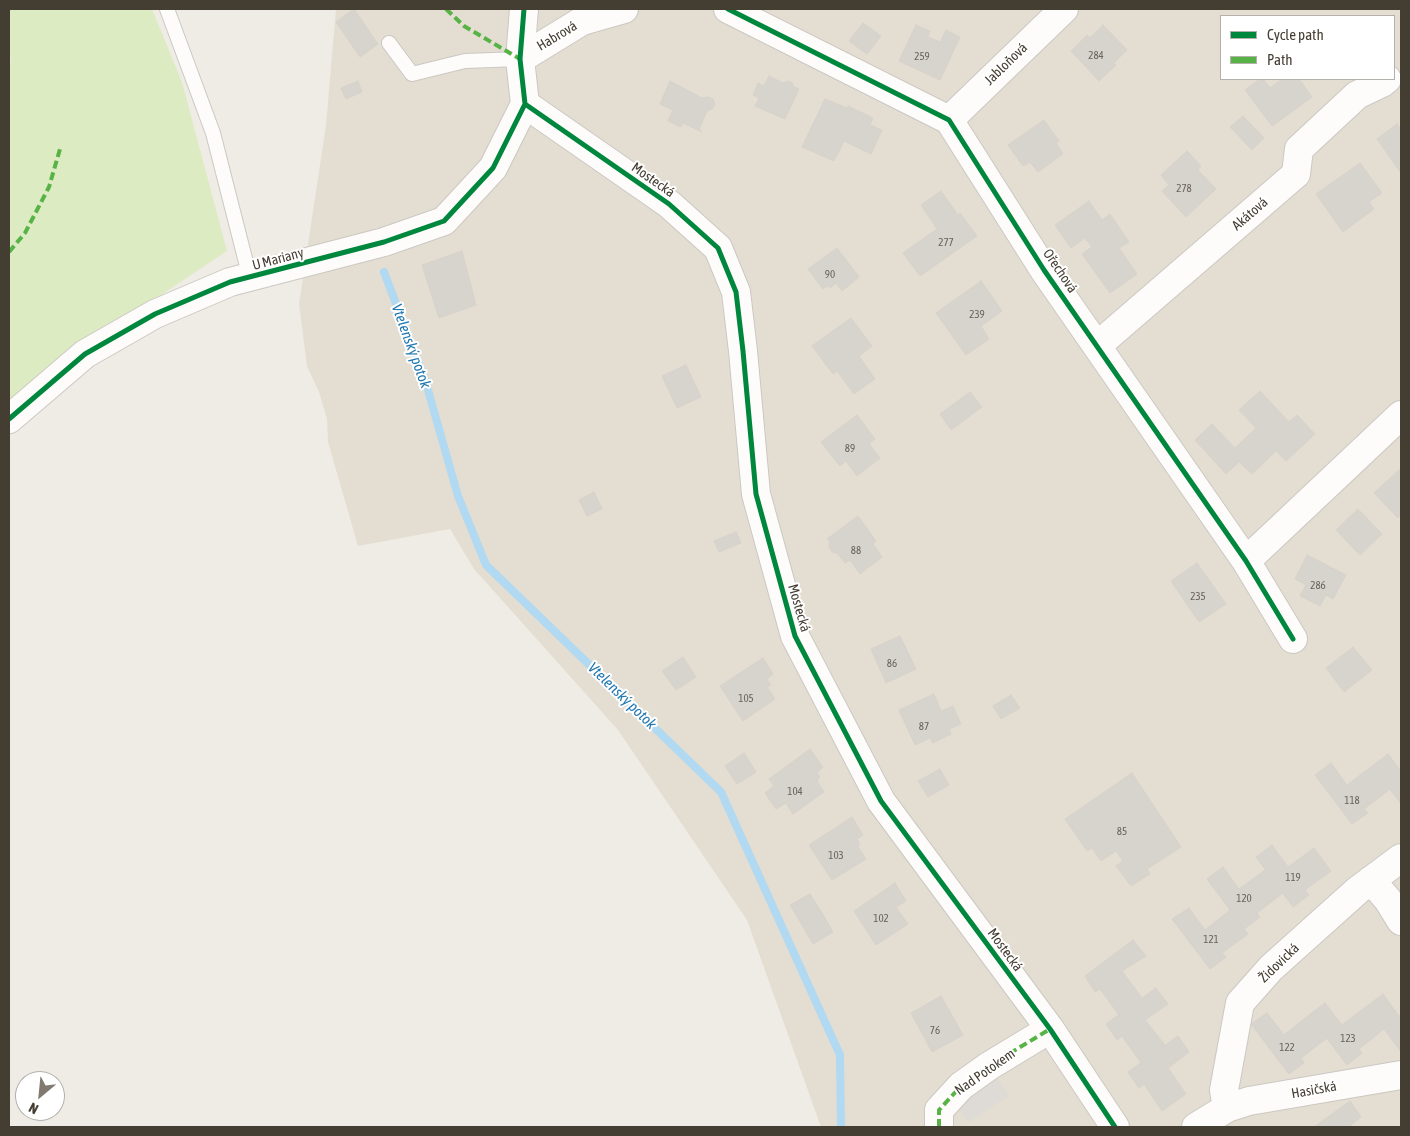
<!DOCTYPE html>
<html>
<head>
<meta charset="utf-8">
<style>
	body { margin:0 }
	#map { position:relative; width:1410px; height:1136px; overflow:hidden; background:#efece6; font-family:"Asap Condensed",sans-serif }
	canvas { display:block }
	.frame { position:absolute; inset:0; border:10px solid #443d32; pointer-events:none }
	.legend { position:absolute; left:1220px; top:15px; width:175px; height:65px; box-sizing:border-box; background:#fff; border:1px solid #b4b1ad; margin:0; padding:6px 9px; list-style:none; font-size:15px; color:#443d32 }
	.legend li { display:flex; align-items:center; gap:10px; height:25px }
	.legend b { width:25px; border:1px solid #b4b1ad }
	.north { position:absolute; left:15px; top:1071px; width:50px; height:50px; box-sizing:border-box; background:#fff; border:1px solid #b4b1ad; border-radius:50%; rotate:208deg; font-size:14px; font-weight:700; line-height:20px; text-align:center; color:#443d32 }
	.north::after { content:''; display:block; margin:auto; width:18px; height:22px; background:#807a71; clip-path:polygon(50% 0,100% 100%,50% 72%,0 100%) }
</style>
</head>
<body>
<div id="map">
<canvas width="1410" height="1136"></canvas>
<div class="frame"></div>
<ul class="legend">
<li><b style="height:6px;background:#00873e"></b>Cycle path</li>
<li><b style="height:6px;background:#57b346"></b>Path</li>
</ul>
<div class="north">N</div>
</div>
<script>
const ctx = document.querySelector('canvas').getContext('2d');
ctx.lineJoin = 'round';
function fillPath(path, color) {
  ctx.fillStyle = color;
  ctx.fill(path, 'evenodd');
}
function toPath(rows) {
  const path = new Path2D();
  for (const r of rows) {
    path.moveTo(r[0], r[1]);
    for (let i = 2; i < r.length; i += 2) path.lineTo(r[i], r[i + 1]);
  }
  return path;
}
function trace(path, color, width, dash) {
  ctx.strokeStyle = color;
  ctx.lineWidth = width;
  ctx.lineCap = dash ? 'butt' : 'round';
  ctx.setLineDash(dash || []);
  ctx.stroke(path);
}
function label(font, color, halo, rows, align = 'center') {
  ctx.font = font + ' "Asap Condensed",sans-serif';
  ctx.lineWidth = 4;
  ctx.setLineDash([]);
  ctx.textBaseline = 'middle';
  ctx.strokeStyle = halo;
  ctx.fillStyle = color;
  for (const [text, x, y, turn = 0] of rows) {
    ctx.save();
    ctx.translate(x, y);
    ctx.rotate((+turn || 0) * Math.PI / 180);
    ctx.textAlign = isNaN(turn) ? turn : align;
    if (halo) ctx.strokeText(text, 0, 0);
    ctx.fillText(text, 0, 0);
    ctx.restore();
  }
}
fillPath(toPath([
	[336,9,1401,9,1401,1127,821,1127,747,920,618,730,474,569,450,529,358,546,328,442,327,419,319,392,307,366,299,304,326,125],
	[1221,16,1394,16,1394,79,1221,79]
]), '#e4ded2');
fillPath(toPath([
	[9,9,152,9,182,82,227,251,38,377,9,400,9,69,11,61,9,48]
]), '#ddebc3');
fillPath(toPath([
	[989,1066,1009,1096,969,1122,950,1098]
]), '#dedbd6');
trace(toPath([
	[384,272,426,383,458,496,486,565,721,792,840,1055,841,1127]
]), '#b1d9f1', 8);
const building = toPath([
	[354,9,378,44,360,57,336,22,354,9],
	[863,23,881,36,867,54,849,41,863,23],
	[916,25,930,31,928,37,940,42,946,30,960,37,940,80,899,61,916,25],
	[1103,25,1127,50,1114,63,1116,65,1099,81,1071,51,1087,35,1090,38,1103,25],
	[769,76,783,83,788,81,792,83,794,87,799,89,785,119,755,106,759,98,753,95,758,83,764,86,769,76],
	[1260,79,1263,79,1270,88,1282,79,1299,79,1312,97,1272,126,1245,90,1260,79],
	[358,81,362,92,346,99,341,88,358,81],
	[670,81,702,98,708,97,713,99,715,104,712,109,707,111,699,129,702,132,683,123,681,127,668,121,673,110,660,104,670,81],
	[825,99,847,108,848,106,873,118,870,125,882,130,871,154,844,141,834,161,802,147,825,99],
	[1243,116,1264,138,1252,150,1230,127,1243,116],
	[1044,120,1059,141,1056,143,1063,154,1038,172,1030,162,1023,166,1008,145,1044,120],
	[1397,124,1400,128,1401,127,1401,173,1377,139,1397,124],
	[1187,151,1201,166,1198,170,1216,189,1186,217,1162,191,1169,185,1161,175,1187,151],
	[1360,163,1382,193,1369,202,1374,209,1343,232,1316,194,1360,163],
	[941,191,958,215,960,213,977,236,920,276,903,253,937,229,921,205,941,191],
	[1089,201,1102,220,1110,214,1129,242,1119,248,1137,274,1110,293,1082,254,1092,247,1085,238,1071,248,1055,225,1089,201],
	[837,248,859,277,842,291,836,283,830,288,828,286,823,289,808,269,837,248],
	[462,251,476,305,439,318,422,265,462,251],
	[981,281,1002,311,981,326,989,339,966,355,936,313,981,281],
	[851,318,872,346,859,356,875,379,854,394,837,371,833,374,812,346,851,318],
	[686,365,701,397,677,408,662,376,686,365],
	[1260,391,1289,422,1297,415,1315,434,1286,461,1276,451,1252,474,1239,462,1226,474,1195,440,1212,424,1235,448,1256,428,1239,410,1260,391],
	[970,392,982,407,951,430,940,414,970,392],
	[857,415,875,439,869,444,880,458,857,476,846,461,840,466,821,442,857,415],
	[1399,470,1401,472,1401,514,1398,518,1374,493,1399,470],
	[594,492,602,509,587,516,579,500,594,492],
	[1358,509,1382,534,1360,555,1336,530,1358,509],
	[858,516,876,541,873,544,882,557,860,574,850,560,845,563,837,553,832,552,829,547,830,542,827,539,858,516],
	[736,532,741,543,719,552,714,541,736,532],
	[1307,555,1346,575,1333,599,1326,595,1320,606,1300,596,1306,585,1295,579,1307,555],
	[1197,563,1226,604,1199,622,1171,581,1197,563],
	[900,636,916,669,886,683,871,649,900,636],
	[1353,647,1372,670,1344,692,1326,668,1353,647],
	[683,657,696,677,676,690,662,671,683,657],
	[763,658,773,674,767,679,771,685,767,687,775,699,743,721,720,686,763,658],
	[934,694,941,711,953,706,961,724,949,729,951,734,933,743,930,738,915,745,899,710,934,694],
	[1011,695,1020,708,1001,719,993,706,1011,695],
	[810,749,823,767,817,773,820,777,817,781,824,792,793,814,786,803,776,809,765,793,774,786,769,779,810,749],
	[744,753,756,772,737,784,725,766,744,753],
	[1388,754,1401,771,1401,804,1372,766,1388,754],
	[1331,763,1347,785,1372,766,1390,789,1364,809,1368,813,1352,824,1315,775,1331,763],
	[940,769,949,785,928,797,918,781,940,769],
	[1132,773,1181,847,1147,869,1150,874,1131,886,1116,866,1123,861,1116,851,1101,861,1092,848,1087,851,1065,819,1132,773],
	[852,817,863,835,857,839,860,844,858,847,866,859,832,880,809,845,852,817],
	[1272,845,1288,867,1314,848,1331,871,1305,890,1309,895,1293,907,1256,857,1272,845],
	[1223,867,1239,889,1265,870,1283,893,1257,913,1260,917,1244,929,1207,879,1223,867],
	[895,883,906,901,896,907,908,924,876,945,854,911,895,883],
	[810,894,822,913,802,925,790,905,810,894],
	[1189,908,1205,930,1230,910,1248,934,1222,953,1226,957,1210,969,1172,919,1189,908],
	[822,913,833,932,813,944,802,925,822,913],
	[1133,940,1146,956,1122,971,1142,998,1119,1015,1100,989,1095,992,1085,976,1133,940],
	[1156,988,1168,1004,1145,1020,1165,1045,1141,1063,1122,1036,1117,1040,1106,1024,1156,988],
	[1383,994,1399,1016,1401,1015,1401,1052,1367,1006,1383,994],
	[941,996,963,1035,932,1052,911,1013,941,996],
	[1325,1003,1342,1025,1367,1006,1384,1029,1359,1049,1362,1053,1347,1065,1309,1015,1325,1003],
	[1267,1013,1284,1035,1309,1015,1327,1038,1301,1058,1304,1063,1289,1074,1251,1024,1267,1013],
	[1178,1036,1189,1052,1168,1068,1186,1094,1162,1111,1144,1084,1139,1088,1128,1072,1178,1036],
	[1350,1101,1361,1117,1348,1127,1314,1127,1350,1101]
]);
fillPath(building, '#d7d3cd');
trace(building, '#d7d3cc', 1);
const lane = toPath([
	[167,9,213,133,250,278],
	[389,43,412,74,465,61,520,59]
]);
const street = toPath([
	[524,9,520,59,525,104],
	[728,9,949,120,1044,270,1246,561,1293,639],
	[520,59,582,21,624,9],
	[525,104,669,204,718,248,736,292,743,351,756,494,795,636,881,801,1050,1029,1115,1127],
	[949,120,1064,9],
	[1098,345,1296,174,1299,149,1357,95,1382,83,1387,79],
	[9,419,85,354,155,314,230,282,384,242,444,221,493,168,525,104],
	[1246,561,1401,415],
	[1371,880,1388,900,1401,921],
	[1227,1108,1224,1090,1240,1003,1271,968,1358,890,1401,858],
	[939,1127,939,1110,961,1086,989,1066,1050,1029],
	[1196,1127,1227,1108,1249,1101,1401,1075]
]);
trace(lane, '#cbc8c2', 16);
trace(street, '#cbc8c2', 30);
trace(lane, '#fdfcfb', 14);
trace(street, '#fdfcfb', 28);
trace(toPath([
	[446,9,464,26,520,59],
	[9,252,25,233,49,187,60,149],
	[939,1127,939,1110,961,1086,989,1066,1050,1029]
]), '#57b346', 4, [8, 4]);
trace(toPath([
	[524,9,520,59,525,104],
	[728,9,949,120,1044,270,1246,561,1293,639],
	[525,104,669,204,718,248,736,292,743,351,756,494,795,636,881,801,1050,1029,1115,1127],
	[9,419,85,354,155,314,230,282,384,242,444,221,493,168,525,104]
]), '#00873e', 5);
label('11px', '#6a645a', null, [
	["284",1096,56],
	["259",922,57],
	["278",1184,189],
	["277",946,243],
	["90",830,275],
	["239",977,315],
	["89",850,449],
	["88",856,551],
	["286",1318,586],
	["235",1198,597],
	["86",892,664],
	["105",746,699],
	["87",924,727],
	["104",795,792],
	["118",1352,801],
	["85",1122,832],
	["103",836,856],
	["119",1293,878],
	["120",1244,899],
	["102",881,919],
	["121",1211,940],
	["76",935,1031],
	["123",1348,1039],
	["122",1287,1048]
]);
label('14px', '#443d32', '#fff', [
	["Habrová",557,36,-31],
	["Jabloňová",1006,64,-44],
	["Mostecká",653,180,35],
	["Akátová",1250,214,-41],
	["U Mariany",278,259,-15],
	["Ořechová",1060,271,56],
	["Mostecká",799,608,74],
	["Mostecká",1005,950,54],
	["Židovická",1279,963,-44],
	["Nad Potokem",985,1072,-35],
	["Hasičská",1314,1090,-10]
]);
label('italic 15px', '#2278b0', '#fff', [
	["Vtelenský potok",411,346,70],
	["Vtelenský potok",622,696,44]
]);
</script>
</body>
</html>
